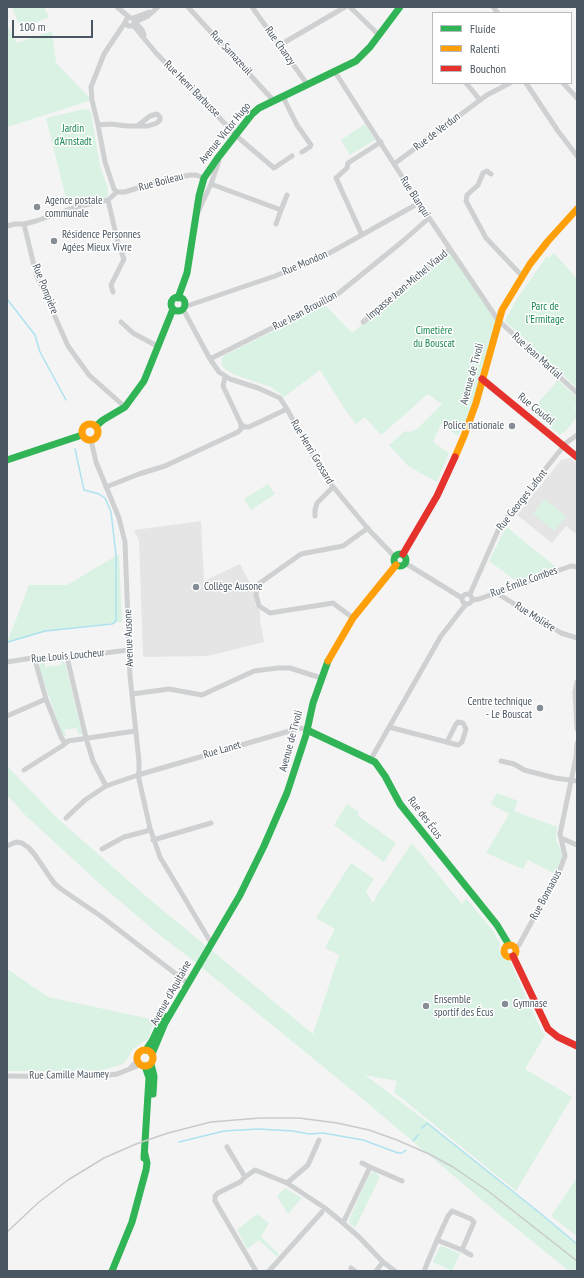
<!DOCTYPE html>
<html>
<head>
<meta charset="utf-8">
<style>
	body { margin:0 }
	#map { position:relative; width:584px; height:1278px; overflow:hidden; background:#f4f4f4; font-family:"PT Sans Narrow",sans-serif }
	canvas { display:block }
	.frame { position:absolute; inset:0; border:8px solid #4a5661; pointer-events:none }
	.legend { position:absolute; left:432px; top:12px; width:140px; height:72px; box-sizing:border-box; background:#fff; border:1px solid #b7bbc0; margin:0; padding:5px 7px; list-style:none; font-size:12px; color:#4a5661 }
	.legend li { display:flex; align-items:center; gap:8px; height:20px }
	.legend b { width:20px; border:1px solid #b7bbc0 }
	.scale { position:absolute; left:12px; top:20px; width:81px; height:18px; box-sizing:border-box; border:2px solid #4a5661; border-top:0; padding-left:5px; font-size:12px; line-height:14px; white-space:nowrap; color:#4a5661; -webkit-text-stroke:3px #fff; paint-order:stroke }
</style>
</head>
<body>
<div id="map">
<canvas width="584" height="1278"></canvas>
<div class="frame"></div>
<ul class="legend">
<li><b style="height:5px;background:#30b455"></b>Fluide</li>
<li><b style="height:5px;background:#ff9f0a"></b>Ralenti</li>
<li><b style="height:5px;background:#e5322d"></b>Bouchon</li>
</ul>
<div class="scale">100 m</div>
</div>
<script>
const ctx = document.querySelector('canvas').getContext('2d');
ctx.lineJoin = 'round';
function fillPath(path, color) {
  ctx.fillStyle = color;
  ctx.fill(path, 'evenodd');
}
function toPath(rows) {
  const path = new Path2D();
  for (const r of rows) {
    if (r.length === 3) {
      path.moveTo(r[0] + r[2], r[1]);
      path.arc(r[0], r[1], r[2], 0, 2 * Math.PI);
      continue;
    }
    path.moveTo(r[0], r[1]);
    for (let i = 2; i < r.length; i += 2) path.lineTo(r[i], r[i + 1]);
  }
  return path;
}
function trace(path, color, width, dash) {
  ctx.strokeStyle = color;
  ctx.lineWidth = width;
  ctx.lineCap = dash ? 'butt' : 'round';
  ctx.setLineDash(dash || []);
  ctx.stroke(path);
}
function label(font, color, halo, rows, align = 'center') {
  ctx.font = font + ' "PT Sans Narrow",sans-serif';
  ctx.lineWidth = 3;
  ctx.setLineDash([]);
  ctx.textBaseline = 'middle';
  ctx.strokeStyle = halo;
  ctx.fillStyle = color;
  for (const [text, x, y, turn = 0] of rows) {
    ctx.save();
    ctx.translate(x, y);
    ctx.rotate((+turn || 0) * Math.PI / 180);
    ctx.textAlign = isNaN(turn) ? turn : align;
    if (halo) ctx.strokeText(text, 0, 0);
    ctx.fillText(text, 0, 0);
    ctx.restore();
  }
}
fillPath(toPath([
	[570,458,577,463,577,535,566,526,552,543,517,515,561,460],
	[201,521,204,581,240,564,254,591,255,604,260,611,260,620,264,642,208,656,143,657,139,541,134,530]
]), '#e6e5e6');
fillPath(toPath([
	[12,7,44,7,49,17,21,29],
	[7,25,17,43,52,31,56,63,92,100,7,127],
	[85,109,89,110,91,113,100,166,108,189,108,194,106,197,101,198,68,206,46,118],
	[365,124,375,140,350,155,341,140],
	[450,249,498,320,469,422,465,420,458,436,441,424,433,442,449,453,437,482,408,466,389,445,405,431,409,432,416,430,442,404,428,394,381,435,365,417,356,424,346,411,320,370,284,397,271,387,235,375,225,369,222,365,222,358,225,355,325,305,352,333],
	[554,253,577,279,577,388,505,321,516,300,547,256,549,258],
	[558,380,577,398,577,405,574,408,577,411,577,417,564,433,563,432,560,435,531,411],
	[268,484,275,494,251,510,244,499],
	[545,499,566,517,554,531,533,513],
	[507,527,515,534,556,567,516,581,489,561,504,531],
	[119,554,122,622,45,632,7,643,29,585,67,585],
	[62,660,65,663,82,733,80,735,76,728,64,730,67,737,62,734,39,667,41,662,45,662,45,667,61,665],
	[7,766,56,817,148,898,313,1034,339,955,325,948,335,929,316,918,351,863,374,879,366,891,372,902,374,902,377,895,412,843,462,904,466,898,493,931,500,943,499,951,510,961,541,1030,545,1035,525,1069,572,1097,516,1191,394,1092,397,1081,365,1075,430,1124,540,1213,577,1244,577,1271,569,1271,501,1216,364,1100,190,958,158,934,100,884,24,814,7,795],
	[497,793,518,801,514,811,557,827,556,841,561,850,562,857,555,874,528,860,523,869,486,853,509,814,491,804],
	[347,804,359,812,358,816,396,843,384,862,334,825],
	[7,969,48,997,155,1020,148,1039,134,1048,125,1062,120,1065,100,1071,7,1071],
	[375,1172,379,1176,379,1179,355,1228,350,1224,349,1220,370,1173],
	[577,1178,577,1236,551,1216],
	[285,1188,302,1198,288,1214,277,1196],
	[257,1214,269,1223,261,1237,279,1254,277,1257,259,1240,247,1249,237,1230],
	[442,1246,460,1254,452,1271,433,1262,439,1248]
]), '#d9f2e3');
trace(toPath([
	[7,299,35,335,40,352,66,400],
	[8,642,45,631,112,624,114,623,116,620,116,555,111,512,105,498,99,494,84,490,75,449],
	[427,1123,540,1213,577,1244],
	[422,1128,426,1124],
	[413,1141,418,1135],
	[179,1142,224,1131,258,1129,293,1131,309,1134,323,1133,363,1140,398,1153,402,1153,406,1150]
]), '#aee2f0', 1.5);
trace(toPath([
	[117,7,129,17,134,19,134,23,132,26,128,26,126,24,126,20,129,17],
	[188,7,273,100],
	[252,7,307,84],
	[350,7,379,35],
	[493,7,498,13],
	[133,18,149,12],
	[133,25,156,53,240,139,274,168,292,156],
	[144,35,142,30,135,22,148,16,158,7],
	[280,45,345,7],
	[335,72,419,203,498,320,577,393],
	[466,83,480,100],
	[526,83,558,131,577,156],
	[563,83,577,98],
	[284,95,285,101,297,125,311,145,310,147,302,152],
	[98,125,110,124,127,126,148,126,157,123,160,120,160,117,157,114,150,116,137,126],
	[394,164,487,95,510,83],
	[491,174,487,171,483,173,478,185,467,195,466,201,486,238,522,276],
	[211,184,281,210,287,195],
	[117,192,108,200,76,207,36,221,24,224,36,274,68,346,89,375,125,407],
	[117,192,114,189,105,162,98,125,92,100,91,87,104,54,126,21],
	[117,192,125,192,153,183,190,175,196,175,204,178],
	[108,200,118,243,124,259,111,285,113,292],
	[198,212,211,184,219,161,217,159],
	[276,224,281,210],
	[7,226,15,224,24,224],
	[362,235,336,178,347,168,348,163,381,142],
	[184,307,275,276,326,255,419,203],
	[183,309,210,359,219,372,230,379,258,388,280,398,287,409,311,453,323,470,330,483,369,530,394,556],
	[121,322,133,333,157,346],
	[363,322,450,249],
	[210,359,334,297,403,241,429,218],
	[241,424,245,427,249,427,287,409],
	[91,440,96,462,119,518,125,542,130,676,139,761,139,771,138,775,150,828,160,857,210,941],
	[106,487,139,474,165,466,238,432,241,429,241,424,223,386,225,377],
	[315,516,315,510,317,503,333,487],
	[405,563,462,598],
	[495,592,561,633,577,638],
	[467,599,5],
	[470,594,500,526,566,443,577,435],
	[472,600,479,599,571,566,577,567],
	[353,618,333,603,270,613,259,606,256,595,257,588,260,583,301,554,343,546,368,528],
	[67,657,86,738,93,761,106,786],
	[35,660,46,699,61,737,65,743],
	[7,662,32,658,35,660,71,657,129,650],
	[577,682,575,692,577,729],
	[132,694,169,689,202,695,254,671,278,668,290,668,321,678],
	[7,716,46,699],
	[389,727,458,745,462,742,466,729,463,723,458,722,456,724,447,742],
	[371,759,441,636,466,604],
	[501,761,514,764,524,770,555,778,577,781],
	[24,770,62,746,68,741,135,731],
	[66,818,85,800,106,786,138,775,300,728,307,730],
	[561,838,577,845],
	[153,840,211,823],
	[7,846,16,842,22,843,29,848,35,855,54,883,61,889,102,917,185,981],
	[102,849,124,837,147,831,150,828],
	[516,948,519,945,559,872,565,856,560,834,576,757,577,743],
	[131,1067,137,1061],
	[7,1076,74,1077,109,1075,117,1074,140,1065],
	[227,1147,245,1177],
	[362,1163,370,1167],
	[287,1183,325,1208,343,1223,359,1237,383,1262,395,1271],
	[343,1223,370,1167,402,1181],
	[462,1250,471,1255],
	[351,1268,355,1271],
	[256,1271,215,1201,215,1196,218,1193,240,1182,245,1177,255,1170,287,1183,308,1165,319,1140],
	[269,1271,322,1212],
	[376,1271,383,1262],
	[424,1271,437,1240,448,1216,452,1211,471,1219,474,1222,462,1250,437,1240]
]), '#ced0d2', 5);
trace(toPath([
	[178,304,7],
	[178,298,187,273,199,196,204,178,217,159,252,114,259,108,356,61,370,47,400,7],
	[96,426,103,420,125,407,144,381,173,309],
	[7,460,82,435],
	[400,560,6],
	[307,730,375,762,385,776,400,804,497,925,509,945],
	[146,1050,152,1041,164,1016],
	[152,1054,165,1023,240,895,264,846,287,793,306,735,313,703,328,661],
	[151,1064,154,1076,153,1094],
	[144,1158,149,1078,145,1066],
	[112,1271,132,1222,146,1170,147,1163,145,1154]
]), '#30b455', 7);
trace(toPath([
	[90,432,8],
	[455,457,464,436,476,403,502,310,530,264,548,241,577,209],
	[328,661,353,618,396,565],
	[510,951,6],
	[145,1058,8]
]), '#ff9f0a', 7);
trace(toPath([
	[482,379,577,457],
	[403,554,437,496,455,457],
	[513,956,548,1029,558,1037,577,1046]
]), '#e5322d', 7);
trace(toPath([
	[7,1232,39,1202,68,1180,104,1158,136,1144,168,1133,211,1122,260,1118,299,1118,337,1123,369,1130,397,1140,429,1154,453,1167,488,1191,577,1261]
]), '#c9cacc', 1.5);
for (const [x, y, r, color] of [
	[37,207,4,"#868d94"],
	[54,241,4,"#868d94"],
	[512,426,4,"#868d94"],
	[196,587,4,"#868d94"],
	[540,708,4,"#868d94"],
	[505,1004,4,"#868d94"],
	[426,1006,4,"#868d94"]
]) {
  const dot = new Path2D();
  dot.arc(x, y, r, 0, 2 * Math.PI);
  ctx.fillStyle = color;
  ctx.fill(dot);
  trace(dot, '#fff', 1.5);
}
label('11px', '#4a5661', '#fff', [
	["Rue Chanzy",280,46,55],
	["Rue Samazeuil",231,53,47],
	["Rue Henri Barbusse",192,89,45],
	["Rue de Verdun",437,132,-37],
	["Avenue Victor Hugo",225,133,-51],
	["Rue Boileau",161,182,-15],
	["Rue Blanqui",415,197,57],
	["Rue Mondon",305,263,-23],
	["Impasse Jean-Michel Viaud",407,285,-40],
	["Rue Pompière",45,289,68],
	["Rue Jean Brouillon",305,311,-28],
	["Rue Jean Martial",537,356,42],
	["Avenue de Tivoli",472,374,-75],
	["Rue Coudol",536,409,39],
	["Rue Henri Grossard",312,452,59],
	["Rue Georges Lafont",522,500,-52],
	["Rue Émile Combes",524,582,-20],
	["Rue Molière",535,617,32],
	["Avenue Ausone",129,638,-92],
	["Rue Louis Loucheur",68,656,-5],
	["Avenue de Tivoli",291,741,-75],
	["Rue Lanet",222,750,-16],
	["Rue des Écus",425,818,53],
	["Rue Bonnaous",546,895,-62],
	["Avenue d'Aquitaine",171,993,-61],
	["Rue Camille Maumey",69,1075,-1]
]);
label('11px', '#17864f', '#fff', [
	["Jardin",73,129],
	["d'Arnstadt",73,142],
	["Parc de",545,307],
	["l'Ermitage",545,320],
	["Cimetière",434,331],
	["du Bouscat",434,344]
]);
label('11px', '#4a5661', '#fff', [
	["Agence postale",45,201],
	["communale",45,214],
	["Résidence Personnes",62,235],
	["Agées Mieux Vivre",62,248],
	["Police nationale",504,426,"right"],
	["Collège Ausone",204,587],
	["Centre technique",532,702,"right"],
	["- Le Bouscat",532,715,"right"],
	["Ensemble",434,1000],
	["sportif des Écus",434,1013],
	["Gymnase",513,1004]
], 'left');
</script>
</body>
</html>
